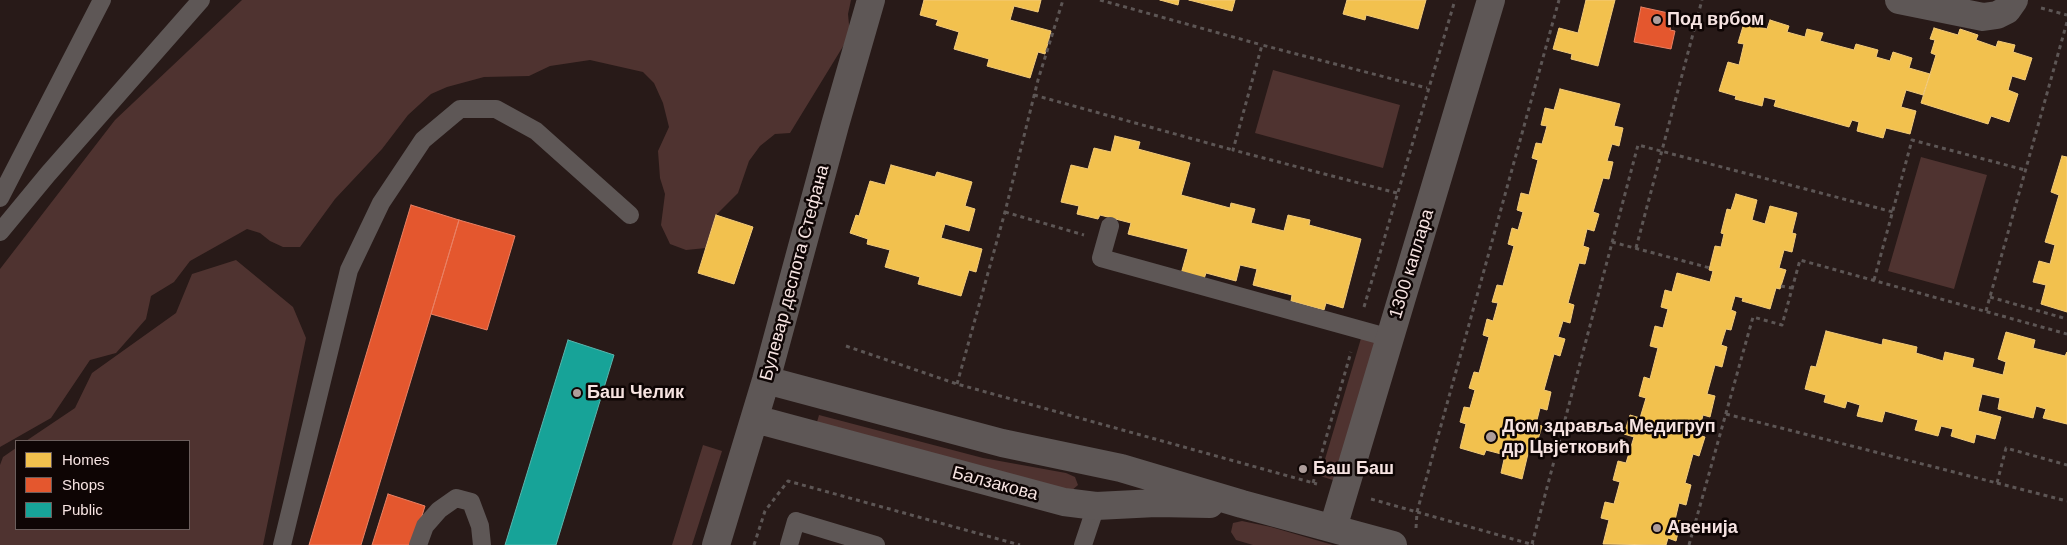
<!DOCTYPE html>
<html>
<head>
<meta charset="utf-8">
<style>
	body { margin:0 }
	#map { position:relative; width:2067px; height:545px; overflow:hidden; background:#281a18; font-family:Helvetica,sans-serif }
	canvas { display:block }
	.legend { position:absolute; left:15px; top:440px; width:175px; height:90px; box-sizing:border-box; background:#0e0504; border:1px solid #6b5e5c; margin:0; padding:6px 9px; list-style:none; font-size:15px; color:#f6e3e1 }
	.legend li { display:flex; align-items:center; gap:10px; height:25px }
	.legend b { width:25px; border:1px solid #6b5e5c }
</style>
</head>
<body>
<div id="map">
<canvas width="2067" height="545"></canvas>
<ul class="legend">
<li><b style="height:14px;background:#f2c14e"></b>Homes</li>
<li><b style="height:14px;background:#e4572e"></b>Shops</li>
<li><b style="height:14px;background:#17a398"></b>Public</li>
</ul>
</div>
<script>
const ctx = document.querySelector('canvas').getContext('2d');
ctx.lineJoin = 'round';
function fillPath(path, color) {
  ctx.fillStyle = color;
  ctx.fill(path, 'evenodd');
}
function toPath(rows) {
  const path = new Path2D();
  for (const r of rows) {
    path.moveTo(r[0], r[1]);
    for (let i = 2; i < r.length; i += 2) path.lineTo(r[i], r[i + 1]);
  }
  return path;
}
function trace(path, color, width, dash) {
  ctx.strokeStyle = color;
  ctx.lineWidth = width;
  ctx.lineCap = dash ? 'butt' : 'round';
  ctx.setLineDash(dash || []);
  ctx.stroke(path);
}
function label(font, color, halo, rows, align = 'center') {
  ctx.font = font + ' Helvetica,sans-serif';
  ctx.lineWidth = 5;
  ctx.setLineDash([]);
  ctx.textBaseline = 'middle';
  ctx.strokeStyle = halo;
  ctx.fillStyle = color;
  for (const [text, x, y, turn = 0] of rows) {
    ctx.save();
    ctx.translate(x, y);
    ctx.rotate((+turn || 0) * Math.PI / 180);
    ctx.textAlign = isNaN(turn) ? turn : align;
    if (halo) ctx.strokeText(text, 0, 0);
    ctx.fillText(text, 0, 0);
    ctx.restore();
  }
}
fillPath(toPath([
	[242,0,851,0,848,14,850,35,790,133,775,134,760,146,749,161,738,193,716,215,706,248,686,250,670,244,661,225,665,194,660,178,658,151,669,127,663,103,654,83,643,72,590,60,550,66,529,76,484,77,447,87,431,94,408,115,382,149,335,199,300,247,283,247,270,241,260,233,247,229,190,261,174,282,151,296,146,319,116,353,90,360,51,418,0,447,0,269,115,120],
	[1273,70,1400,105,1383,168,1255,133],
	[1921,157,1987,175,1954,289,1888,271],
	[236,260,293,307,306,338,263,545,0,545,0,465,3,457,16,448,16,529,189,529,189,441,26,441,75,408,92,373,176,313,192,274],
	[1362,335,1378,340,1336,481,1320,476],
	[819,415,983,458,1066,473,1075,477,1078,485,1070,492,817,422],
	[703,445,722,451,692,545,672,545],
	[1242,521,1271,527,1333,545,1253,545,1236,540,1231,532,1233,523]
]), '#4f3330');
const homes = toPath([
	[924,0,1041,0,1038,12,1014,6,1010,20,1051,31,1045,54,1038,52,1030,78,987,66,989,59,954,49,959,32,936,25,938,20,920,15,924,0],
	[1160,0,1179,0,1178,5,1160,0],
	[1189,0,1235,0,1232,11,1189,0],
	[1347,0,1426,0,1418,29,1366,15,1365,20,1343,14,1347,0],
	[1586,0,1615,0,1598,66,1571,59,1572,54,1553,49,1559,28,1578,33,1586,0],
	[1770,20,1789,26,1787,32,1805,37,1807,29,1823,33,1820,41,1854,50,1856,44,1878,50,1876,57,1890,61,1893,52,1912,58,1909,68,1930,74,1923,95,1906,90,1901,107,1916,111,1910,134,1886,128,1883,138,1857,131,1859,122,1852,120,1849,127,1774,106,1776,100,1764,97,1762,106,1735,99,1736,96,1719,91,1728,62,1739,65,1744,44,1738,43,1744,23,1767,29,1770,20],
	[1934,28,1958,35,1960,29,1978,35,1976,40,1996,47,1998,41,2015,45,2013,52,2032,58,2025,80,2012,76,2008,90,2018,94,2009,122,1991,116,1988,124,1921,103,1936,55,1931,53,1935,40,1930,39,1934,28],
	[1560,89,1620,104,1614,126,1623,128,1619,146,1612,144,1607,161,1613,162,1609,179,1603,178,1593,212,1599,214,1594,231,1587,229,1583,246,1589,248,1585,264,1579,263,1568,303,1574,305,1570,323,1563,321,1558,337,1565,339,1560,356,1554,354,1544,390,1551,392,1547,410,1540,408,1536,424,1542,426,1537,443,1531,441,1522,479,1501,473,1505,455,1486,450,1484,455,1460,448,1466,424,1460,422,1464,407,1470,408,1475,390,1469,388,1474,372,1479,373,1489,337,1483,335,1487,319,1493,321,1498,303,1492,302,1497,285,1503,286,1514,246,1508,244,1512,228,1518,230,1523,212,1517,210,1521,193,1529,195,1538,160,1532,158,1536,143,1542,144,1547,126,1541,125,1545,108,1554,110,1560,89],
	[1115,136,1140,142,1138,149,1190,163,1181,195,1230,208,1231,203,1255,209,1251,223,1284,231,1288,215,1310,220,1309,225,1361,239,1343,308,1326,303,1324,310,1291,301,1292,295,1253,285,1257,269,1240,265,1236,281,1206,273,1204,279,1181,274,1188,249,1128,234,1131,223,1100,215,1098,219,1077,214,1079,206,1061,202,1071,165,1088,169,1094,148,1111,152,1115,136],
	[2062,156,2067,157,2067,312,2041,304,2046,285,2033,282,2039,261,2050,264,2055,245,2045,242,2059,195,2051,192,2062,156],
	[891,165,935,177,937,172,972,182,965,206,975,209,969,231,945,224,941,238,982,249,976,272,969,270,961,296,918,284,920,277,885,267,890,250,867,244,868,239,850,233,856,215,859,216,870,181,885,185,891,165],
	[1736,194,1757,200,1752,220,1765,224,1770,206,1797,213,1792,233,1796,234,1792,252,1784,250,1779,268,1786,270,1780,289,1776,288,1770,309,1742,301,1743,298,1735,296,1731,310,1736,312,1731,330,1726,329,1721,345,1727,347,1722,367,1715,365,1707,394,1715,396,1710,417,1703,415,1698,435,1705,437,1699,456,1693,454,1685,483,1691,485,1686,505,1679,503,1675,520,1681,521,1676,541,1668,538,1666,545,1603,544,1609,520,1601,518,1605,502,1614,504,1620,482,1613,480,1618,461,1626,463,1634,437,1624,434,1630,415,1640,418,1646,398,1639,396,1644,377,1650,379,1658,348,1650,346,1655,326,1663,328,1668,309,1661,307,1665,290,1672,292,1677,273,1710,282,1713,271,1709,270,1715,246,1721,247,1724,234,1721,233,1727,209,1731,210,1736,194],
	[716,215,753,227,734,284,698,273,716,215],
	[1826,331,1882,345,1883,339,1917,347,1916,353,1943,361,1945,352,1974,359,1972,367,2003,375,2006,362,1998,359,2006,332,2035,340,2033,348,2065,356,2067,352,2067,424,2043,418,2046,409,2036,406,2033,418,1998,409,2000,398,1982,394,1978,411,2001,417,1995,439,1976,434,1974,443,1951,436,1953,429,1941,426,1938,436,1915,430,1918,420,1885,411,1882,422,1857,416,1860,405,1847,401,1845,408,1824,402,1826,395,1805,389,1811,366,1816,367,1826,331]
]);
fillPath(homes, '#f2c14e');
trace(homes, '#f3cb7a', 1);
const shops = toPath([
	[1641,7,1673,14,1670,30,1675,31,1671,49,1634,42,1641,7],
	[411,205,459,220,431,314,361,545,309,545,411,205],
	[459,220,515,236,487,330,431,314,459,220],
	[388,494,425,506,413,545,372,545,388,494]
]);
fillPath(shops, '#e4572e');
trace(shops, '#e98164', 1);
const public = toPath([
	[568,340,614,355,556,545,505,545,568,340]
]);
fillPath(public, '#17a398');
trace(public, '#5ab6ae', 1);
trace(toPath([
	[1100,0,1262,45],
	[2041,8,2067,15],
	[1034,95,1233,150],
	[1397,193,1233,150,1262,45,1427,88],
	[1005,212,1084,235],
	[1612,242,1710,268],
	[1636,248,1702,0],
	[1874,280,1912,140,2025,170],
	[1781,286,1792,288],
	[1990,297,2067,319],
	[1364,307,1455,0],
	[1986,311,2067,22],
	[846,346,957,384,1317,484],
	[957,384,1005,212,1038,80,1063,0],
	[1726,414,1997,483,2006,448,2067,465],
	[1313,483,1351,352],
	[1997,483,2067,501],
	[1371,499,1534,545],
	[1416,528,1417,512,1559,0],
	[1532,544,1638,145,1893,212],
	[754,545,765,511,788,481,1020,545],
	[1689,545,1753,317,1782,325,1800,260,2067,334]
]), '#5d5655', 3, [4, 4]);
trace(toPath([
	[0,198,102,0],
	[1110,226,1101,258,1390,338],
	[0,232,48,174,201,0],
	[282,545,349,270,381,203,423,140,460,109,496,109,536,131,630,215],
	[418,545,425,526,439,510,456,498,471,502,480,526,482,545],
	[789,545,796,521,876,545],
	[1083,545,1096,506]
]), '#5e5756', 18);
trace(toPath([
	[1899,0,1983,17,1997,15,2007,10,2014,0],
	[766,380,1002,443,1121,468,1242,504,1393,545],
	[755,419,1064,502,1096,506,1156,503,1210,504],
	[1333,528,1491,0],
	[716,545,766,380,835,125,871,0]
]), '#5e5756', 28);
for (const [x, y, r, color] of [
	[1657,20,5,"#ae9d9b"],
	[577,393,5,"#ae9d9b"],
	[1491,437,6,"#ae9d9b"],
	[1303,469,5,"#ae9d9b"],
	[1657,528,5,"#ae9d9b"]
]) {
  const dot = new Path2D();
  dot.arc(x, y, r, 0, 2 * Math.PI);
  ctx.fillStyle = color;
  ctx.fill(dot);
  trace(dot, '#0e0504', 2);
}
label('bold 18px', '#f6e3e1', '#0e0504', [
	["Под врбом",1667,20],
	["Баш Челик",587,393],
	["Дом здравља Медигруп",1502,427],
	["др Цвјетковић",1502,448],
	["Баш Баш",1313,469],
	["Авенија",1667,528]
], 'left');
label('18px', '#f6e3e1', '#0e0504', [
	["1300 каплара",1412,264,-73],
	["Булевар деспота Стефана",795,273,-75],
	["Балзакова",995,484,15]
]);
</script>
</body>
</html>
